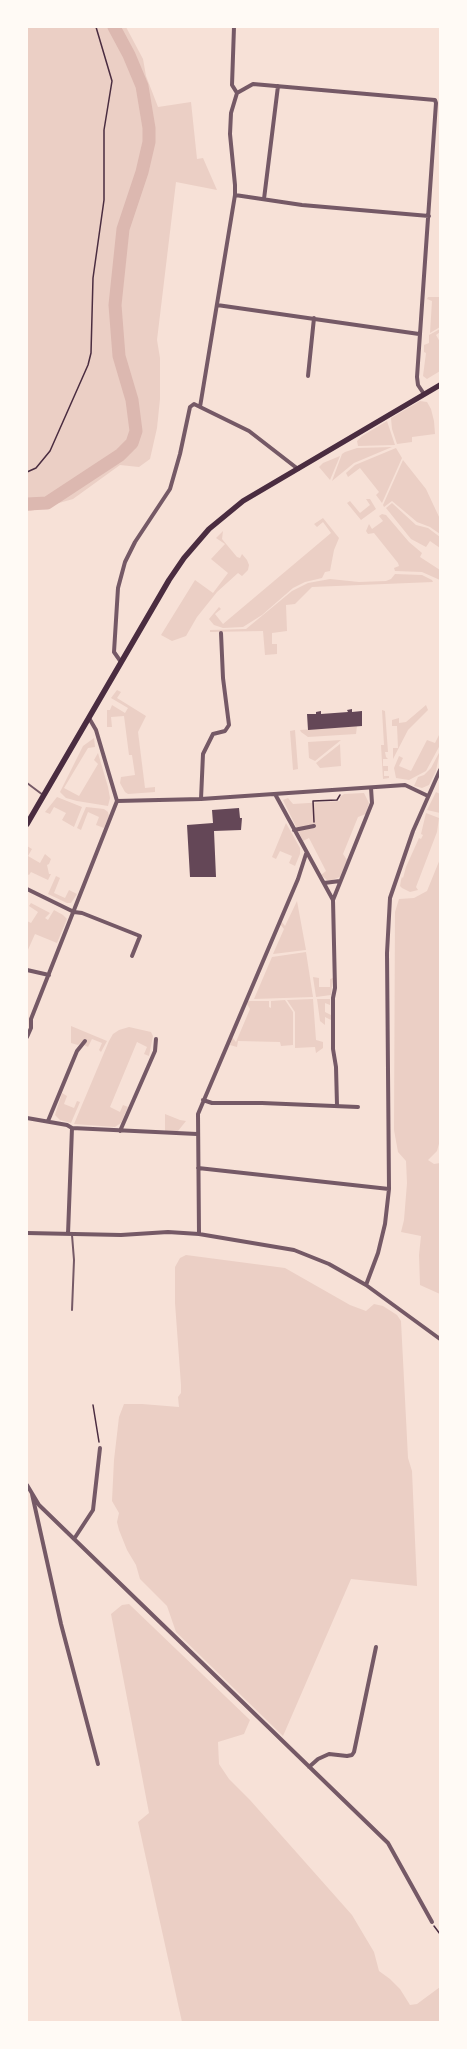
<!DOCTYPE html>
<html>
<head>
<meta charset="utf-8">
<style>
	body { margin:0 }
	#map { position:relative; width:467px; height:2049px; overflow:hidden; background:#f7e1d7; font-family:"Sofia Sans Condensed",sans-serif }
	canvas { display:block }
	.frame { position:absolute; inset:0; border:28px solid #fffaf5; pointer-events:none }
</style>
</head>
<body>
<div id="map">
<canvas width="467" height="2049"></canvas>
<div class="frame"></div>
</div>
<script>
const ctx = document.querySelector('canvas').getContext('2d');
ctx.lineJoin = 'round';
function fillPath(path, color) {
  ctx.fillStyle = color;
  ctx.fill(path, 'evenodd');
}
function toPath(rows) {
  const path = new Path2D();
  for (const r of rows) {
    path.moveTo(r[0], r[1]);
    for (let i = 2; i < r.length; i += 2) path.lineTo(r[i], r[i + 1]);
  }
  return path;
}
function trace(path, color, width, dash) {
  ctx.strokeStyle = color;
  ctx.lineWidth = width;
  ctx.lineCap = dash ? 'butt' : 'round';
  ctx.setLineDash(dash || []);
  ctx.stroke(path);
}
fillPath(toPath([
	[27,27,126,27,143,59,146,76,158,107,191,102,197,159,203,158,217,190,176,182,157,340,160,358,160,399,157,428,150,459,139,467,120,465,73,499,31,511,27,511],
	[428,297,440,297,440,327,430,333,432,301,427,299],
	[440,329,440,332,436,335,440,342,440,371,427,379,423,376,426,353,424,352,424,345,429,343,429,335],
	[420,401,427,402,431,409,434,421,435,434,412,437,412,442,397,444,392,429,391,418],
	[387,421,395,445,358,446,357,441,362,436],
	[392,447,354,463,332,481,342,454,345,452,357,448],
	[396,448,402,458,382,503,376,495,379,492,360,468,348,477,346,473,355,465],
	[340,456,330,480,319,467,323,463],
	[403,460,426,489,440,519,440,534,430,527,417,522,392,501,384,507,383,505],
	[366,499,370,499,376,509,361,520,347,503,350,501,360,513,370,505],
	[392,503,416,525,428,528,440,537,440,548,430,541,426,547,411,539,386,508],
	[382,514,386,515,409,542,422,553,420,557,440,570,440,580,422,572,395,571,394,568,399,566,398,563,374,533,368,534,366,531,369,524,372,529,383,521,379,516],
	[323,518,339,538,334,550,330,571,325,572,322,578,305,582,293,588,262,615,243,627,223,628,214,625,209,619,219,607,221,609,215,614,223,624,331,533,323,522,317,527,314,524],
	[223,531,222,539,237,557,240,558,242,554,247,560,249,565,248,570,242,576,238,573,217,592,197,617,186,636,172,641,161,635,195,580,213,593,228,573,211,559,225,544,216,538],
	[395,574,422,575,432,580,433,582,312,587,295,604,286,605,287,631,272,633,272,644,277,644,277,654,265,655,263,631,210,632,210,630,246,629,292,591,308,583,330,579,359,582,386,581,391,579],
	[117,690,121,692,117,698,146,716,138,732,145,788,155,787,155,792,128,794,125,792,120,783,121,777,135,775,132,755,129,755,124,716,111,717,112,727,107,727,107,710,110,710,112,705,125,713,128,708,111,698],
	[426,705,428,710,408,730,393,759,393,748,398,748,397,726,392,726,392,720,399,718,399,723,406,722],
	[382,710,385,711,388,752,385,752,386,757,388,759,383,759,383,766,388,766,388,771,384,771,384,776,389,776,389,778,383,779,381,745,384,745],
	[357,726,356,734,308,737,301,732,300,730],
	[295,730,298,769,293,770,290,731],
	[440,733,440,745,426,771,409,780,396,778,394,768,399,756,403,758,399,766,411,771,427,740,435,743],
	[94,738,95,747,88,748,64,788,79,796,98,764,94,760,98,753,108,787,110,798,108,806,77,801,66,798,60,792,83,746],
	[341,740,315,761,309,758,308,742],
	[340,744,341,766,320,768,316,763],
	[440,751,436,771,429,785,422,788,414,786,418,777,424,775,431,768],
	[436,792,440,794,440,813,427,810],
	[364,793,369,803,366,814,358,817,343,854,347,860,340,877,332,880,327,880,321,875,326,871,309,838,303,841,283,800,288,798,293,804,340,801,340,797,344,794],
	[57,797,82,807,74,827,62,820,66,813,54,807,50,814,45,812],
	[86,807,104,809,108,812,109,816,104,828,96,825,99,817,88,812,81,830,77,828],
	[426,813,439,818,437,832,416,887,418,890,410,892,402,888,400,886,401,880,402,877,403,878,406,867,419,838,421,839,423,835,421,834],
	[286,823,300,848,300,854,295,866,289,863,292,856,280,851,276,859,272,857],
	[27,846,32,849,28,856,40,863,45,854,51,859,49,864,47,865,49,874,51,874,48,880,31,872,29,875,27,874],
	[440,859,440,1140,437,1151,428,1160,434,1164,440,1163,440,1294,420,1285,419,1255,421,1236,401,1232,404,1220,407,1183,406,1161,398,1152,394,1130,395,912,399,899,414,898,427,891],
	[56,876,60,878,54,893,65,898,69,890,77,894,71,903,67,903,48,894],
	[297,901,306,950,273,954,284,929,280,924,281,921,285,926],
	[31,903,50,913,45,918,48,920,54,910,63,915,67,919,57,943,35,934,27,952,27,921,31,923,38,912,29,906],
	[306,952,313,997,254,999,272,957],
	[313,977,319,978,319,987,330,987,330,979,333,978,331,995,316,997],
	[313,999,316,1040,323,1042,323,1048,316,1053,315,1047,295,1048,295,1012,287,1000],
	[317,999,330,999,330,1005,325,1003,325,1012,331,1015,331,1020,325,1017,325,1025,320,1021],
	[285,1000,293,1012,293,1045,281,1046,280,1042,238,1041,237,1047,230,1045,232,1037,236,1042,250,1009,247,1004,247,1001,269,1001,269,1007,271,1008,271,1001],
	[71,1026,107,1041,101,1052,99,1050,102,1043,92,1039,88,1047,84,1045,87,1041,85,1039,78,1045,71,1043],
	[129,1027,151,1032,153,1036,149,1056,144,1054,147,1047,137,1042,110,1107,120,1112,123,1105,128,1107,121,1123,115,1127,74,1124,109,1041,113,1034,119,1030],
	[62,1093,67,1096,64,1104,74,1108,77,1101,80,1102,71,1123,60,1120,55,1115],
	[165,1114,180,1120,186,1121,178,1131,165,1131],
	[186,1255,285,1268,350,1305,366,1311,374,1304,383,1306,397,1315,401,1321,408,1458,412,1471,417,1586,351,1579,283,1736,176,1632,167,1606,140,1579,136,1565,127,1550,119,1530,117,1522,119,1513,112,1501,114,1460,119,1417,124,1404,142,1404,179,1407,178,1397,181,1393,181,1385,175,1303,175,1267,180,1258],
	[129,1604,250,1720,244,1734,218,1742,219,1764,229,1779,250,1800,352,1915,374,1952,379,1971,390,1979,400,1989,410,2005,417,2004,440,1987,440,2022,182,2022,138,1822,149,1813,111,1614,122,1605]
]), '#ebcfc5');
trace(toPath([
	[27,504,47,503,120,455,132,443,136,431,132,400,119,356,115,305,123,229,142,172,149,142,149,128,142,86,129,55,114,27]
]), '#dcb8b0', 13);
fillPath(toPath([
	[352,709,352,712,362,711,362,726,308,730,307,714,316,714,316,712,321,711,321,714,348,712,347,710],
	[239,808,240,818,242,818,241,830,214,831,216,877,190,877,187,825,213,823,212,810]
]), '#644757');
trace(toPath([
	[27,472,36,468,50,451,88,365,91,353,93,278,104,200,104,130,112,81,96,27],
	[314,822,313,801,337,800,340,795],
	[93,1405,99,1442],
	[434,1926,440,1934]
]), '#4a2c40', 1.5);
trace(toPath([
	[27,783,43,795],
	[72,1310,74,1260,72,1235]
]), '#755966', 2);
trace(toPath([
	[234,27,232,85,237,93],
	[237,93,253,84,435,100,436,103,417,377,418,385,424,394],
	[235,195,302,205,429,216],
	[264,199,278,86],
	[217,305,419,334],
	[308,376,314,318],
	[200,407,235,195,235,185,230,134,231,113,237,93],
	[121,662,114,652,118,588,125,562,135,542,170,489,180,454,190,407,194,404,249,431,298,469],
	[89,718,96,730,117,801,201,799,405,785,428,796],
	[275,794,333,900,335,988,333,998,333,1049,336,1067,337,1105],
	[201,799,203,754,213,734,225,731,229,725,223,678,221,633],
	[294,830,314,826],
	[324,883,340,881],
	[27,889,74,912,82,913,140,936,132,956],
	[333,900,372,803,371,788],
	[27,970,49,975],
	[27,1037,31,1028,31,1019,117,801],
	[203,1100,212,1103,262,1103,358,1107],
	[27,1118,67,1125,72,1128,197,1134],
	[48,1121,77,1051,85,1041],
	[120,1131,155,1051,156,1039],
	[198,1168,389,1189],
	[27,1233,121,1235,168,1232,199,1234,294,1250,329,1264,366,1285,440,1339],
	[68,1234,72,1128],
	[199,1234,198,1114,298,879,306,854],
	[366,1285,378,1253,385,1224,389,1189,387,953,390,898,413,831,440,770],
	[27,1485,39,1505,388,1843,432,1922],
	[32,1494,61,1624,98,1764],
	[74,1539,93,1510,100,1448],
	[309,1767,318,1759,329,1754,347,1756,352,1755,354,1752,376,1647]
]), '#755966', 4);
trace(toPath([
	[27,824,169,580,184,558,209,529,243,501,440,385]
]), '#4a2c40', 5.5);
</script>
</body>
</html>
